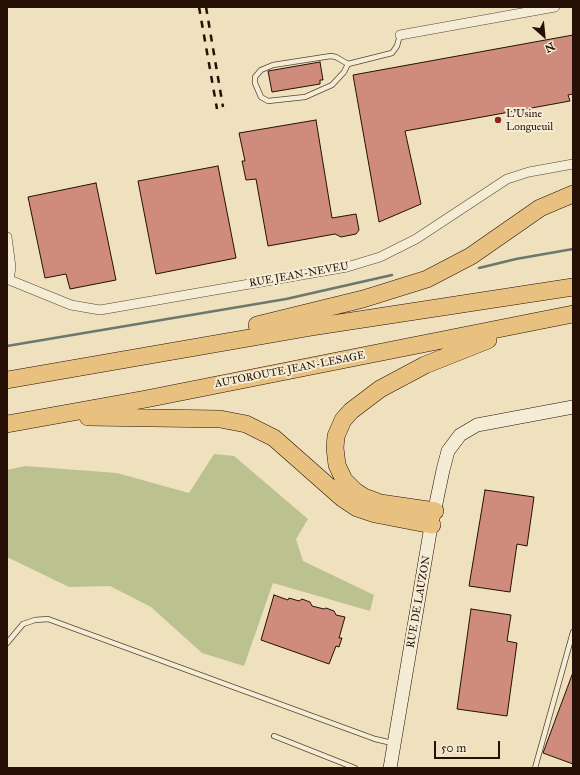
<!DOCTYPE html>
<html>
<head>
<meta charset="utf-8">
<style>
	body { margin:0 }
	#map { position:relative; width:580px; height:775px; overflow:hidden; background:#efe1be; font-family:"IM FELL Great Primer",serif }
	canvas { display:block }
	.frame { position:absolute; inset:0; border:8px solid #261005; pointer-events:none }
	.north { position:absolute; left:524px; top:16px; width:40px; height:40px; -webkit-text-stroke:3px #f5ecd5; paint-order:stroke; rotate:153deg; font-size:11px; font-weight:700; line-height:16px; text-align:center; color:#261005 }
	.north::after { content:''; display:block; margin:auto; width:14px; height:18px; background:#261005; clip-path:polygon(50% 0,100% 100%,50% 72%,0 100%) }
	.scale { position:absolute; left:434px; top:741px; width:66px; height:18px; box-sizing:border-box; border:2px solid #261005; border-top:0; padding-left:5px; font-size:12px; line-height:14px; white-space:nowrap; color:#261005; -webkit-text-stroke:3px #f5ecd5; paint-order:stroke }
</style>
</head>
<body>
<div id="map">
<canvas width="580" height="775"></canvas>
<div class="frame"></div>
<div class="north">N</div>
<div class="scale">50 m</div>
</div>
<script>
const ctx = document.querySelector('canvas').getContext('2d');
ctx.lineJoin = 'round';
function fillPath(path, color) {
  ctx.fillStyle = color;
  ctx.fill(path, 'evenodd');
}
function toPath(rows) {
  const path = new Path2D();
  for (const r of rows) {
    path.moveTo(r[0], r[1]);
    for (let i = 2; i < r.length; i += 2) path.lineTo(r[i], r[i + 1]);
  }
  return path;
}
function trace(path, color, width, dash) {
  ctx.strokeStyle = color;
  ctx.lineWidth = width;
  ctx.lineCap = dash ? 'butt' : 'round';
  ctx.setLineDash(dash || []);
  ctx.stroke(path);
}
function label(font, color, halo, rows, align = 'center') {
  ctx.font = font + ' "IM FELL Great Primer",serif';
  ctx.lineWidth = 4;
  ctx.setLineDash([]);
  ctx.textBaseline = 'middle';
  ctx.strokeStyle = halo;
  ctx.fillStyle = color;
  for (const [text, x, y, turn = 0] of rows) {
    ctx.save();
    ctx.translate(x, y);
    ctx.rotate((+turn || 0) * Math.PI / 180);
    ctx.textAlign = isNaN(turn) ? turn : align;
    if (halo) ctx.strokeText(text, 0, 0);
    ctx.fillText(text, 0, 0);
    ctx.restore();
  }
}
fillPath(toPath([
	[214,454,234,456,308,519,296,539,303,561,374,595,370,611,273,583,244,666,202,653,151,607,110,586,69,587,7,557,7,470,25,466,117,473,189,493]
]), '#bcc28f');
trace(toPath([
	[479,268,516,259,573,249],
	[7,346,286,299,392,275]
]), '#6c776f', 2.5);
const building = toPath([
	[573,35,573,94,568,95,570,101,405,131,421,204,379,222,353,75,573,35],
	[320,62,323,80,320,80,320,84,272,92,268,71,320,62],
	[316,120,332,218,356,214,359,230,356,234,341,237,335,234,268,246,256,179,246,180,242,161,245,161,239,133,316,120],
	[218,166,236,258,156,274,138,181,218,166],
	[96,183,116,280,70,289,66,274,45,278,28,197,96,183],
	[485,490,534,497,527,546,517,544,510,592,469,586,485,490],
	[274,595,288,600,289,598,299,601,302,599,310,602,312,606,324,609,326,608,334,611,336,615,345,617,339,638,342,638,339,647,336,646,329,664,261,640,274,595],
	[471,609,511,615,507,641,517,643,507,716,457,709,471,609],
	[572,675,573,675,573,764,543,753,572,675]
]);
fillPath(building, '#cf8b7b');
trace(building, '#261005', 1);
const lane = toPath([
	[348,64,336,57,331,56,273,65,261,70,255,77,255,83,261,97,268,101,305,97,332,85,344,72,348,64,392,53,397,46,400,35],
	[7,643,23,624,35,620,48,619,375,739,392,743],
	[274,736,355,768],
	[535,768,573,632]
]);
const street = toPath([
	[400,35,555,7],
	[7,237,11,267,9,280],
	[7,279,71,305,100,310,347,267,380,257,416,239,507,179,529,172,573,164]
]);
const secondary = toPath([
	[390,768,430,532,443,470,448,451,460,435,477,425,573,407]
]);
const highway = toPath([
	[257,325,363,299,427,279,471,256,540,208,573,194],
	[7,380,312,327,573,287],
	[88,417,220,419,246,424,274,438,342,498,357,508,375,514,432,525],
	[7,424,146,399,573,314],
	[435,511,380,503,364,497,355,491,344,480,337,465,335,448,336,436,343,420,351,411,380,389,425,365,488,340]
]);
trace(lane, '#584433', 6);
trace(street, '#584433', 10);
trace(secondary, '#261005', 14);
trace(highway, '#261005', 18);
trace(lane, '#f5ecd5', 4.5);
trace(street, '#f5ecd5', 9);
trace(secondary, '#f5ecd5', 13);
trace(highway, '#e8c07f', 17);
trace(toPath([
	[199,7,217,109],
	[206,7,223,107]
]), '#261005', 2.5, [7, 7]);
for (const [x, y, r, color] of [
	[498,120,4,"#8f2418"]
]) {
  const dot = new Path2D();
  dot.arc(x, y, r, 0, 2 * Math.PI);
  ctx.fillStyle = color;
  ctx.fill(dot);
  trace(dot, '#f5ecd5', 1.5);
}
label('11px', '#261005', '#f5ecd5', [
	["L'Usine",506,114],
	["Longueuil",506,127]
], 'left');
label('11px', '#261005', '#f5ecd5', [
	["RUE JEAN-NEVEU",299,275,-10],
	["AUTOROUTE JEAN-LESAGE",290,370,-11],
	["RUE DE LAUZON",419,602,-80]
]);
</script>
</body>
</html>
